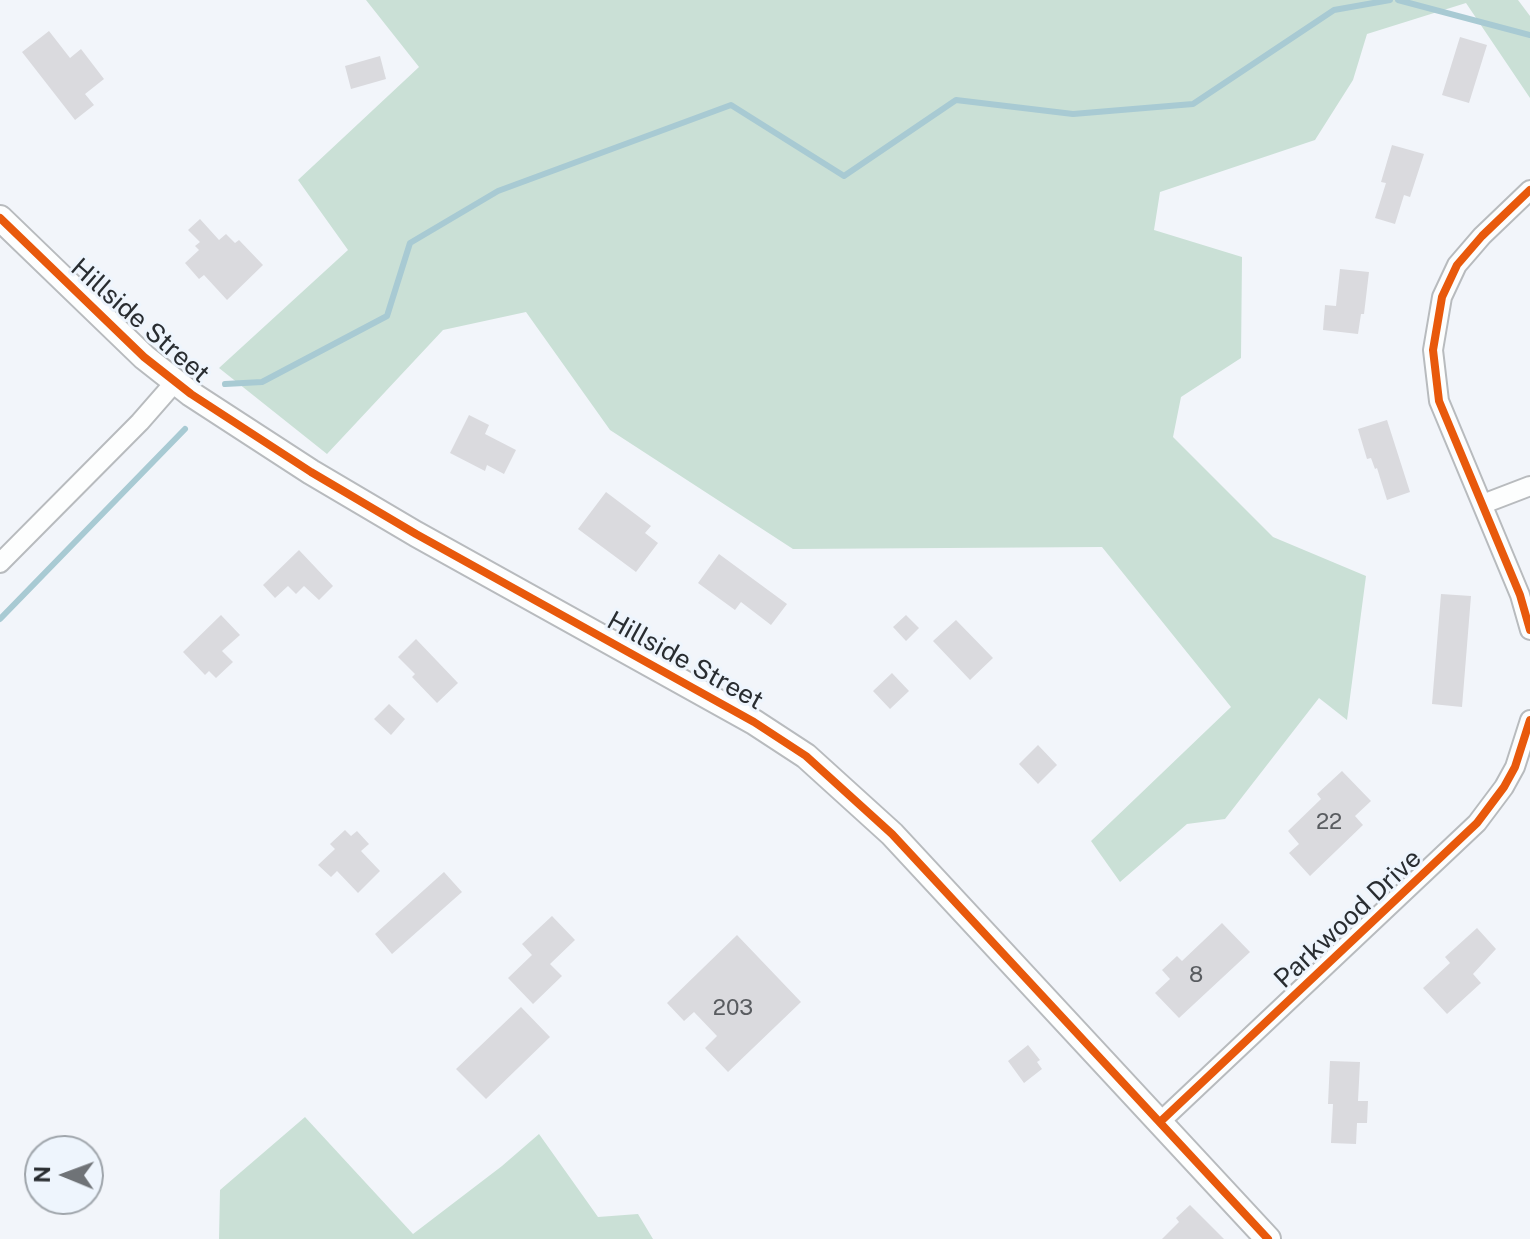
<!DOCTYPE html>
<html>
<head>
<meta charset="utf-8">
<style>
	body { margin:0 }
	#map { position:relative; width:1530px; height:1239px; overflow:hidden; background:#f2f5fa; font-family:"Public Sans",sans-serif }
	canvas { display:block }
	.north { position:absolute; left:24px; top:1135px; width:80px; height:80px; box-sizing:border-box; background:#eef5fd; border:2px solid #9fa5ab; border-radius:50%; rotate:271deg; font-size:22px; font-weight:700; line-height:32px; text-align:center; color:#292d31 }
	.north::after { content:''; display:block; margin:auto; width:28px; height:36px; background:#6f7377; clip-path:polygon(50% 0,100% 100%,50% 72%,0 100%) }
</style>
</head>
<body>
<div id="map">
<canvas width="1530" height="1239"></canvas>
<div class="north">N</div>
</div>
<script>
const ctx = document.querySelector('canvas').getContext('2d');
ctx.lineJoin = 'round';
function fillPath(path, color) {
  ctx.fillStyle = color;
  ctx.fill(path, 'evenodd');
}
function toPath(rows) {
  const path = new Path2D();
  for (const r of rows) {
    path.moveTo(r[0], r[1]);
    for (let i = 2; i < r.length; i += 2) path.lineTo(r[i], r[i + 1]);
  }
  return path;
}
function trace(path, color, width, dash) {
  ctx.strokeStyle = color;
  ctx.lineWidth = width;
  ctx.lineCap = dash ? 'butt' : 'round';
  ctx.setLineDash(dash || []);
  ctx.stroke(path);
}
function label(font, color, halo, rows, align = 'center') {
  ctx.font = font + ' "Public Sans",sans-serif';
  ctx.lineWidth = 6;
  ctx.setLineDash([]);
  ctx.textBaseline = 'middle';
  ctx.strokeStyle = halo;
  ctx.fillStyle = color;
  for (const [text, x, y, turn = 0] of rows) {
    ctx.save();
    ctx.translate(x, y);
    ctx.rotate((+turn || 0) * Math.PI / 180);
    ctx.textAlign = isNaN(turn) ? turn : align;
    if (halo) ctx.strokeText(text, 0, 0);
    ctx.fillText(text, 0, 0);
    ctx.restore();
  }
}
fillPath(toPath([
	[366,0,1518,0,1530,16,1530,98,1466,3,1367,34,1353,80,1315,140,1160,192,1154,230,1242,257,1241,358,1181,397,1173,437,1273,537,1366,576,1347,720,1319,698,1225,819,1187,824,1120,882,1091,841,1231,707,1102,547,793,549,610,430,526,312,443,330,327,454,219,368,348,250,298,180,419,67],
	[305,1117,413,1234,502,1166,539,1134,598,1217,638,1214,653,1239,219,1239,220,1190]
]), '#cae0d6');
trace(toPath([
	[1398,0,1530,35],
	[225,384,262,382,387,316,410,243,498,191,731,105,844,176,956,100,1073,114,1193,104,1334,10,1390,0],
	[0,619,185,429]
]), '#a8cad3', 6);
fillPath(toPath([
	[49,31,70,58,81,49,104,79,85,94,94,105,75,120,22,52],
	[1460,37,1487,45,1469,103,1442,95],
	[380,56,386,79,351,89,345,66],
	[1392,145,1424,154,1410,197,1404,195,1395,224,1375,218,1386,183,1381,182],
	[200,219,219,240,226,234,235,243,239,240,263,265,227,300,204,275,199,279,185,263,199,250,195,246,200,242,188,230],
	[1340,269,1369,272,1364,314,1361,314,1358,334,1323,330,1325,305,1336,306],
	[469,415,489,425,485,434,516,450,504,474,487,465,485,471,450,453],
	[1387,420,1410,492,1387,500,1377,468,1375,469,1371,458,1367,459,1358,429],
	[606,492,651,526,645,533,658,543,636,572,578,529],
	[299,550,333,586,319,600,304,586,296,594,288,586,275,598,263,585],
	[719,554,787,604,771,625,741,602,735,610,698,583],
	[1441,594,1471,596,1462,707,1432,704],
	[221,615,240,635,222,651,233,662,216,678,209,671,205,675,183,652],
	[906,615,919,628,906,641,893,627],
	[956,620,993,658,970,680,933,641],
	[416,639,458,683,437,703,412,677,415,674,398,657],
	[892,673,909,691,890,709,873,691],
	[389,704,405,719,391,735,374,719],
	[1038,745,1057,765,1038,784,1019,764],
	[1342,771,1371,801,1355,816,1363,825,1310,876,1289,853,1299,844,1288,831,1321,799,1317,794],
	[345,830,351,836,357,831,369,844,361,851,380,871,358,893,337,871,331,877,318,865,335,849,330,844],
	[444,872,462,892,392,954,375,934],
	[552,916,575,940,550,964,562,976,533,1004,508,978,532,955,522,944],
	[1222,923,1250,952,1179,1018,1155,993,1170,979,1162,970,1177,956,1182,961],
	[1477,928,1496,949,1473,974,1481,983,1447,1014,1423,988,1450,963,1445,957],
	[737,935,801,1002,728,1072,705,1048,717,1036,694,1012,684,1021,667,1003],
	[521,1007,550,1037,486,1099,456,1069],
	[1028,1045,1040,1060,1037,1062,1042,1069,1024,1083,1008,1061],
	[1330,1061,1360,1062,1358,1101,1368,1101,1367,1123,1357,1123,1356,1144,1331,1143,1333,1104,1328,1104],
	[1190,1205,1224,1239,1162,1239,1179,1222,1176,1218]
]), '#dadade');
const minor = toPath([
	[1530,190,1482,236,1457,265,1442,297,1433,350,1439,401,1520,595,1530,630],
	[1483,504,1530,486],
	[0,563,140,422,175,382],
	[1160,1122,1477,823,1504,787,1515,767,1530,720]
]);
const tertiary = toPath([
	[0,218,144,357,191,394,311,472,416,534,754,722,806,756,892,834,1268,1239]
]);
trace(minor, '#b8bbbe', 22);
trace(tertiary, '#b8bbbe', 28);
trace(minor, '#fdfefe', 18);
trace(tertiary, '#fdfefe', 24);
trace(toPath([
	[1530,190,1482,236,1457,265,1442,297,1433,350,1439,401,1520,595,1530,630],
	[0,218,144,357,191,394,311,472,416,534,754,722,806,756,892,834,1268,1239],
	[1160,1122,1477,823,1504,787,1515,767,1530,720]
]), '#e8590c', 8);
label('22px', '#595c60', null, [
	["22",1329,822],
	["8",1196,975],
	["203",733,1008]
]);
label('26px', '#292d31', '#eef5fd', [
	["Hillside Street",140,321,41],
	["Hillside Street",685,661,29],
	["Parkwood Drive",1348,919,-43]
]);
</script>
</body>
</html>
